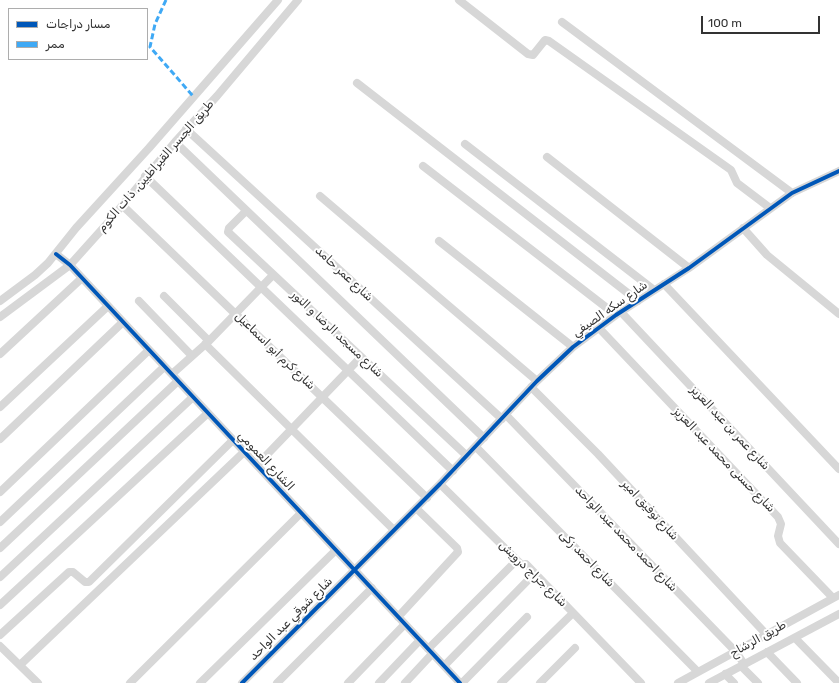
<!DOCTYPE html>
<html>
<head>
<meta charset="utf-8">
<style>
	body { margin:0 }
	#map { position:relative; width:839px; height:683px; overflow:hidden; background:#fff; font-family:Rubik,Vazirmatn,sans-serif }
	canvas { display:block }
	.legend { position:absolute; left:8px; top:8px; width:140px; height:52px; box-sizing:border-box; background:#fff; border:1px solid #adadad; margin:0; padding:5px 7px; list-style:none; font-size:12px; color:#333 }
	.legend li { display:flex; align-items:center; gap:8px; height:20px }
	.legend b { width:20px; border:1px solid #adadad }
	.scale { position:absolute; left:701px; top:16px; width:119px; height:18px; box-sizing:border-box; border:2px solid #333; border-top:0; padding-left:5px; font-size:12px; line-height:14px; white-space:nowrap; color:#333; -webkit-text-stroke:3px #fff; paint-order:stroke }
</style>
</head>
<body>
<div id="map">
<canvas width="839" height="683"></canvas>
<ul class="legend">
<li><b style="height:5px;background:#0057b8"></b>مسار دراجات</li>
<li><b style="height:5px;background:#3fa9f5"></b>ممر</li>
</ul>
<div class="scale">100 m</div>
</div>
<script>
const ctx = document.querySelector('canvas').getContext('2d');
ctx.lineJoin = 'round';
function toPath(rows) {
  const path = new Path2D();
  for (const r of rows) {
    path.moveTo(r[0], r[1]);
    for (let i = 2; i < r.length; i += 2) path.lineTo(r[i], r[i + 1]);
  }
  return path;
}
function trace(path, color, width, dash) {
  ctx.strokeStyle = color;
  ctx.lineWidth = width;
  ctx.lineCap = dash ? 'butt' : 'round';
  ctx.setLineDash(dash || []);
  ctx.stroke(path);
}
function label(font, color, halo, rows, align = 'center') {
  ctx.font = font + ' Rubik,Vazirmatn,sans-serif';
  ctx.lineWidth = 4;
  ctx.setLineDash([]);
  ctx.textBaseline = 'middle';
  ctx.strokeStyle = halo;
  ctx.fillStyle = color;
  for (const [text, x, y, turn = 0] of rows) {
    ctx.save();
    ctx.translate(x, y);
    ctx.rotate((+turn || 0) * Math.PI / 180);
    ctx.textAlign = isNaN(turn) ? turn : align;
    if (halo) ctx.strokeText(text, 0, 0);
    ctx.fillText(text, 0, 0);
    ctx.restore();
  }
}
trace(toPath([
	[459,0,528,54,533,55,545,40,549,41,731,170,737,183,770,208],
	[562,22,792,193],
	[357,83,638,301],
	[186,129,502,419],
	[175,142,484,438],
	[465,144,654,290],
	[547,157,689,268],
	[423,166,616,315],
	[145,176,453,471],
	[320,196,537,381],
	[122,205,427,498],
	[246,211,229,228,228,232,467,456],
	[743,228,767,255,839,314],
	[439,241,573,347],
	[56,254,70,265,460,683],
	[664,284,839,469],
	[164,296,209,341],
	[0,301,35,275,48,263,76,228,149,148,278,0],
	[139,301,192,356],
	[621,312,839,544],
	[0,317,70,265,105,226,175,142,217,96,298,0],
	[598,327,778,517,781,524,778,536,780,543,833,598],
	[205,344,394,530],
	[0,354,82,278],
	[172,374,209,341,273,275],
	[531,387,598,454,766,634],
	[0,407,108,306],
	[506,415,736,652,744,664],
	[0,439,123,322],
	[476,447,698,672],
	[257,465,361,357],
	[440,484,522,565,526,564,641,683],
	[0,492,149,350],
	[0,522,164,367],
	[0,548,178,381],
	[0,577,193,397],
	[0,605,208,413],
	[398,617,458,552,457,548,416,508],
	[0,635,69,572,73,572,85,582,89,582,233,440],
	[795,638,839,683],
	[0,646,38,683],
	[428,649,517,560],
	[767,652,797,683],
	[20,665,244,452],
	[444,666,534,574],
	[741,666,758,683],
	[725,674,734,683],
	[130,683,301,513],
	[200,683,336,550],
	[242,683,440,484,537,381,573,347,616,315,689,268,792,193,839,171],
	[277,683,372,588],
	[348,683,405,624],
	[379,683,420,640],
	[405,683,432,654],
	[462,683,527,617],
	[501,683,573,613],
	[540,683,575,648],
	[678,683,839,595],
	[709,683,839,614]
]), '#d7d7d7', 8);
trace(toPath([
	[166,0,155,24,150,47,193,96]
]), '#3fa9f5', 3, [6, 3]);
trace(toPath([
	[56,254,70,265,460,683],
	[242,683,440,484,537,381,573,347,616,315,689,268,792,193,839,171]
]), '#0057b8', 4);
label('12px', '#333', '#fff', [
	["طريق الجسر القيراطيين, ذات الكوم",156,166,-49],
	["شارع عمر حامد",344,274,43],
	["شارع سكه الصيفي",610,309,-35],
	["شارع مسجد الرضا و النور",337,334,43],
	["شارع كرم أبو اسماعيل",275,351,44],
	["شارع عمر بن عبد العزيز",730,428,47],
	["شارع حسنى محمد عبد العزيز",724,460,46],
	["الشارع العمومي",266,461,47],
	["شارع توفيق امير",650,510,47],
	["شارع احمد محمد عبد الواحد",626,539,46],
	["شارع احمد زكى",587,559,46],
	["شارع جراج درويش",533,574,44],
	["شارع شوقي عبد الواحد",291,619,-45],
	["طريق الرشاح",758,639,-29]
]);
</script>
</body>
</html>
